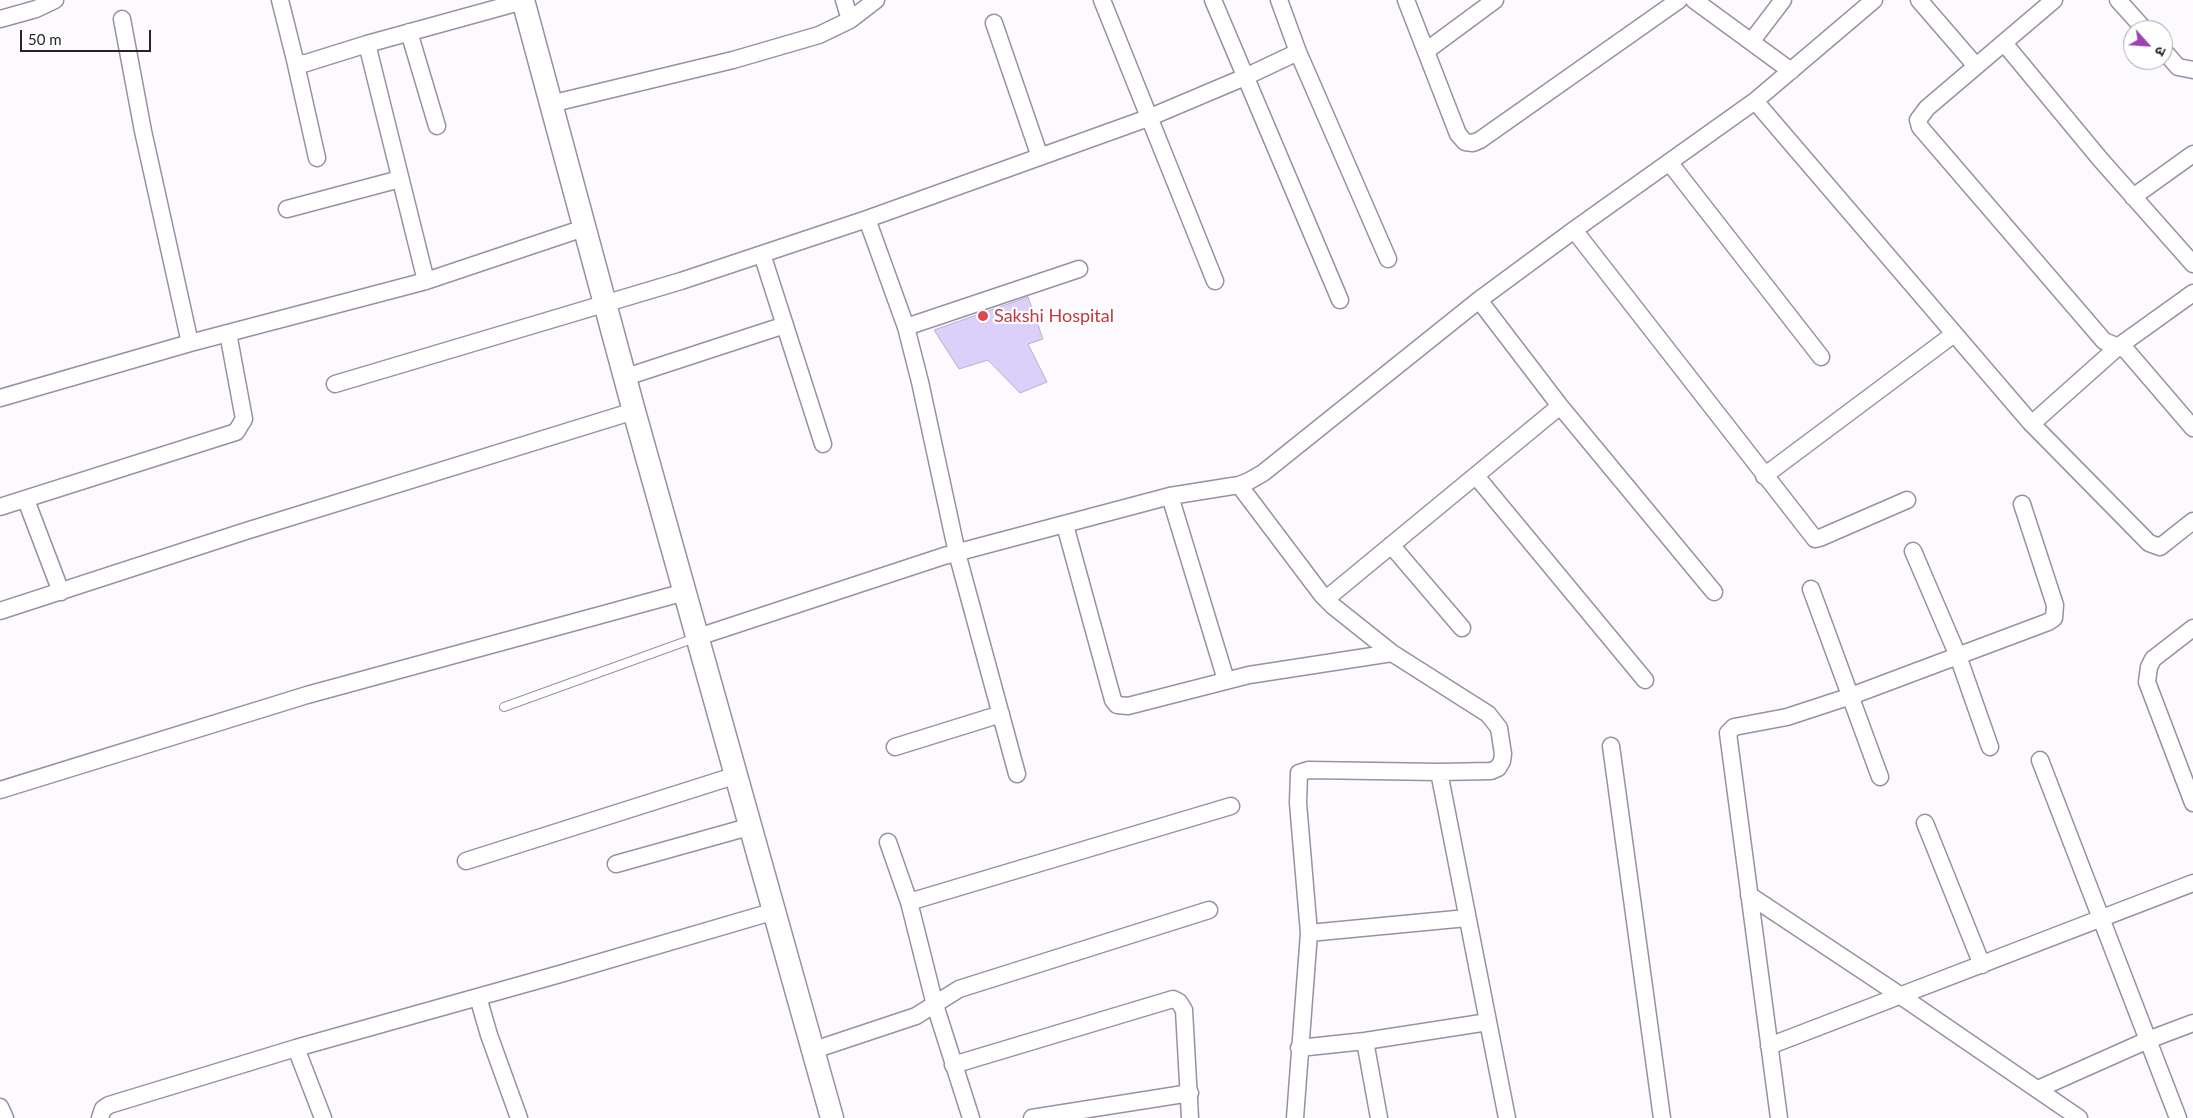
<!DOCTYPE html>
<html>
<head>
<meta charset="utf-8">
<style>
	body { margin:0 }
	#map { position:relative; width:2193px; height:1118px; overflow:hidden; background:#fcfafe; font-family:Lato,"Noto Sans Devanagari",sans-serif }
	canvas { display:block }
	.north { position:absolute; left:2123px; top:20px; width:50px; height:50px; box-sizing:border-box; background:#fff; border:1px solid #a9a7aa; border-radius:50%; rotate:116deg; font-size:14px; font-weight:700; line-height:20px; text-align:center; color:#27222b }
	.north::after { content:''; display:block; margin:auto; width:18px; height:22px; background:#9b44b2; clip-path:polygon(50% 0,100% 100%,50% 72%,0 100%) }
	.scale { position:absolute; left:20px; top:30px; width:131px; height:22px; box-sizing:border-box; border:2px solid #27222b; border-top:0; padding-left:6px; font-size:15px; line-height:18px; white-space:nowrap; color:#27222b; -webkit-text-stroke:4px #fff; paint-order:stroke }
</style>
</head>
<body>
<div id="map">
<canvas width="2193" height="1118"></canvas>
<div class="north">उ</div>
<div class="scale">50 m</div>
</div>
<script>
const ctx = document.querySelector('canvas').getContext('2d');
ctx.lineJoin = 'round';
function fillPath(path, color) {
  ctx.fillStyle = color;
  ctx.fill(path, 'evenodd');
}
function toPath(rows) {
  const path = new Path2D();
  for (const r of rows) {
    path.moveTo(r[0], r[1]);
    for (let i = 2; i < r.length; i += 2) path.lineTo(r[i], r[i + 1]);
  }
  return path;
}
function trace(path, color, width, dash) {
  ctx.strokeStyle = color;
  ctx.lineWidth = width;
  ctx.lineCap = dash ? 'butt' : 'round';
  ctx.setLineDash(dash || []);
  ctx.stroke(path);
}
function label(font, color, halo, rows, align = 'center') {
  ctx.font = font + ' Lato,sans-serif';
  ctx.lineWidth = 4.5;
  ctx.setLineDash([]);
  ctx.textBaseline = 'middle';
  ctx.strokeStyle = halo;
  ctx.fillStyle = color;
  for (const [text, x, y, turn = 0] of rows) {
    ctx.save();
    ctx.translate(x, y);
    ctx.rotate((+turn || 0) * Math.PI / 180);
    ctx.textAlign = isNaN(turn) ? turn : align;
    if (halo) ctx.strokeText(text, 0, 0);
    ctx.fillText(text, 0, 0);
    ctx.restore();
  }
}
const building = toPath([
	[1028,297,1043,339,1028,344,1047,382,1020,393,988,360,959,369,934,330,1028,297]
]);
fillPath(building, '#dad0f9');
trace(building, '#b8b2cb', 1);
const lane = toPath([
	[504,707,695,638]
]);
const street = toPath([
	[280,0,295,60,303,64,367,44,523,1],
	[844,0,850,20],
	[1102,0,1215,281],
	[1213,0,1340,300],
	[1279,0,1298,52,1388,259],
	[1406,0,1458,134,1465,142,1473,143,1480,140,1679,0],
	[1694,0,1791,71],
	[1919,0,1976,66],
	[2054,0,1927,108,1918,120,1920,127,2104,341,2126,350,2193,428],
	[2118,0,2145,30],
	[0,19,36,9,55,0],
	[122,19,143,131,190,343],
	[994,23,1040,157],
	[409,32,437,126],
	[1751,42,1783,0],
	[2004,43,2100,159,2193,264],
	[367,44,426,281],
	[2163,50,2178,67,2193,70],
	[1426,51,1495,0],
	[295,60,317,158],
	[1755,101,2030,422,2036,420,2119,346,2193,293],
	[550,104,733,60,819,35,850,20,876,0],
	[1669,162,1821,357],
	[2133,197,2193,154],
	[287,209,400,179],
	[867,219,906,327,920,382,957,553,1017,774],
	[1574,230,1815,539,1822,537,1907,500],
	[762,254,823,444],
	[1479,300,1560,406,1714,592],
	[906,327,1079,269],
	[626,377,785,325],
	[335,384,681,281,867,219,1148,118,1245,77,1298,52],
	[0,398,190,343,426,281,584,228],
	[2030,422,2149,543,2160,547,2193,521],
	[1476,476,1645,680],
	[1764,476,1954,334],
	[1239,485,1322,595,1333,606,1392,653,1488,714,1499,728,1503,754,1502,761,1498,768,1491,771,1439,772,1507,1118],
	[1170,496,1226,680],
	[26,500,61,592],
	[0,507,236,432,244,419,228,333],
	[1065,525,1113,700,1117,705,1128,706,1249,675,1392,653],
	[1391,545,1462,628],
	[1913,551,1958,656,1990,747],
	[1811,589,1880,777],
	[1326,599,1560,406],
	[0,611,246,531,634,411],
	[2193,628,2153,659,2149,667,2147,682,2193,803],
	[698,637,944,556,1170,496,1239,485,1249,481,1263,473,1479,300,1574,230,1755,101,1874,0],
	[1611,746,1662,1118],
	[895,747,1001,714],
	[2040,760,2178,1118],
	[0,790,307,695,685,592],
	[1925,823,1982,965],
	[888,842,909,902,935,1005,971,1118],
	[466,861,737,775],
	[616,864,752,826],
	[1749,895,1901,996,2079,1118],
	[909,902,1231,806],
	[1309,933,1467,918],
	[478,997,489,1035,519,1118],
	[1365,1041,1379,1118],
	[1769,1046,2193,883],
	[296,1048,323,1118],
	[1299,1048,1365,1041,1488,1022],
	[814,1050,916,1016,959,989,1209,910],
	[953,1065,1173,999,1179,1002,1184,1010,1190,1118],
	[2038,1089,2148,1040,2193,1023],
	[0,1107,5,1118],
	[100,1118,103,1109,109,1105,296,1048,560,974,775,911],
	[1032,1118,1190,1093],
	[1295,1118,1309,933,1298,803,1299,773,1308,770,1439,772],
	[1779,1118,1728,733,1734,727,1787,717,1851,696,2048,622,2054,618,2055,605,2022,504]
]);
const secondary = toPath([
	[523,0,634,411,832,1118]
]);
trace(lane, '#9b8ea5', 10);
trace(street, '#9b8ea5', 19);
trace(secondary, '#9b8ea5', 25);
trace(lane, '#fff', 8);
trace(street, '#fff', 16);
trace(secondary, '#fff', 22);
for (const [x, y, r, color] of [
	[983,316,6,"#e0444e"]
]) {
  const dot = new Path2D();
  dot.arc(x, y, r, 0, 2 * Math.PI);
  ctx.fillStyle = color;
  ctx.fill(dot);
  trace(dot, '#fff', 2);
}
label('18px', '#be3a42', '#fff', [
	["Sakshi Hospital",994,316]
], 'left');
</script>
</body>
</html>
